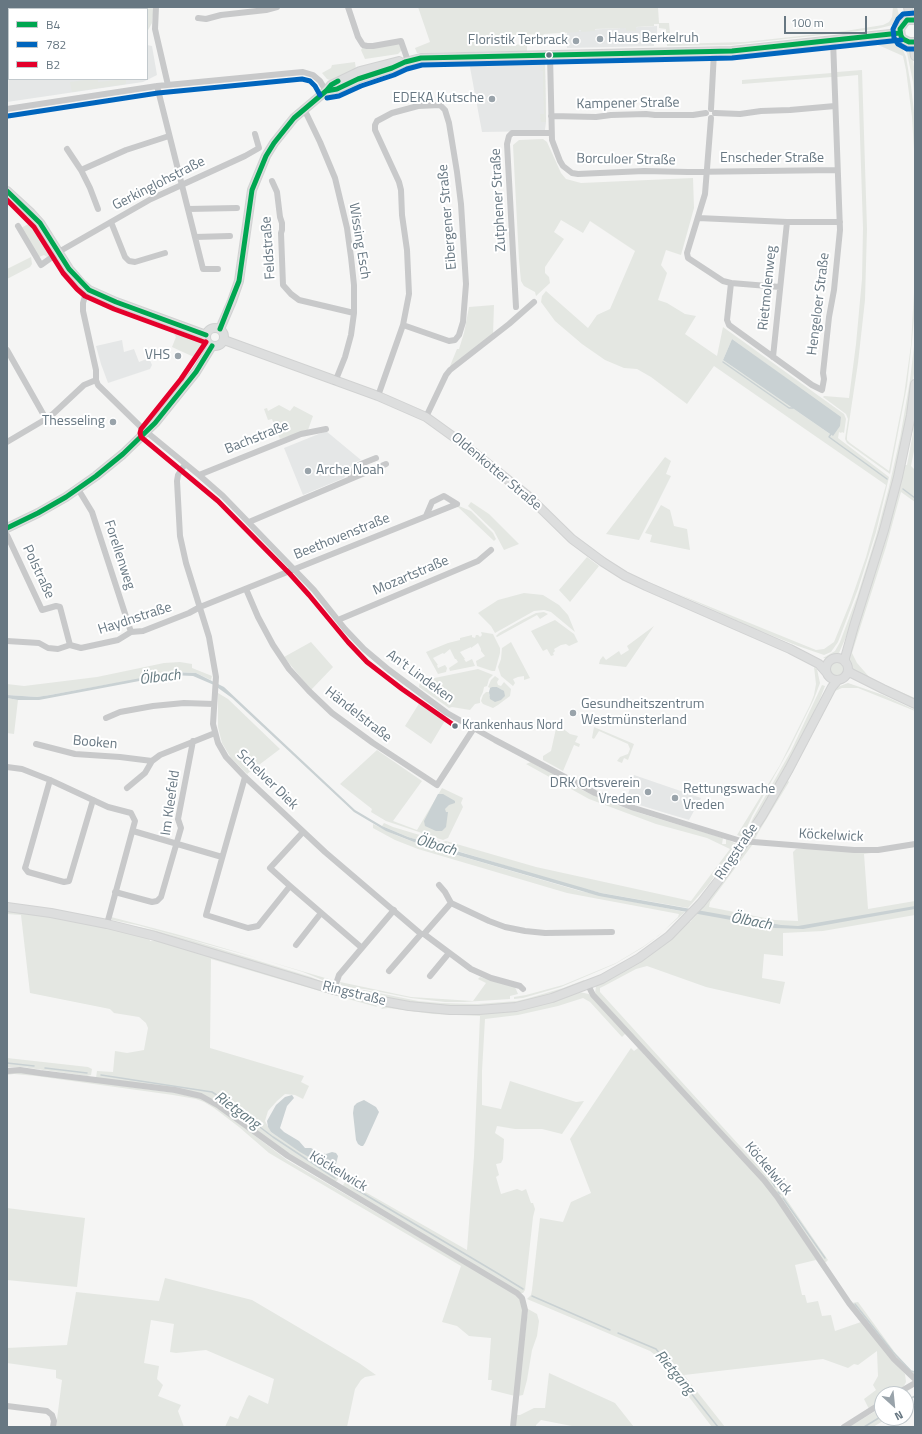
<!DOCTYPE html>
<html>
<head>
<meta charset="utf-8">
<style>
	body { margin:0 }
	#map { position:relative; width:922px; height:1434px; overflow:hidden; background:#f5f5f4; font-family:"Titillium Web",sans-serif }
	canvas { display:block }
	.frame { position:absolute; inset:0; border:8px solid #677782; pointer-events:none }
	.legend { position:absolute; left:8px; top:8px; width:140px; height:72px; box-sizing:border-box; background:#fff; border:1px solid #c2c9cd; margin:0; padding:5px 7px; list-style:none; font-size:12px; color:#677782 }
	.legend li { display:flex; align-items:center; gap:8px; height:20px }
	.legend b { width:20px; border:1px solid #c2c9cd }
	.north { position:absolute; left:874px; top:1386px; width:40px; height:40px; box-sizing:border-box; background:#fff; border:1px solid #c2c9cd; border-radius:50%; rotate:153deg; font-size:11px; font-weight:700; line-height:16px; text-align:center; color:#677782 }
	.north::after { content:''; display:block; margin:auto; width:14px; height:18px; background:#99a3aa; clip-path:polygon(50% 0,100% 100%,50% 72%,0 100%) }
	.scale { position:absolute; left:784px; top:16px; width:83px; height:18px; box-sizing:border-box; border:2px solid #677782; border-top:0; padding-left:5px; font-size:12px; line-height:14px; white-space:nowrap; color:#677782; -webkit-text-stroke:3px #fff; paint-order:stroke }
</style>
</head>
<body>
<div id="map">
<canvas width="922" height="1434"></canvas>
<div class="frame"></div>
<ul class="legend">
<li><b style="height:5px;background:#00a651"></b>B4</li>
<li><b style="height:5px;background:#0065bd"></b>782</li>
<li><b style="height:5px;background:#e4002b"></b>B2</li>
</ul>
<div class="north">N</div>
<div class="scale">100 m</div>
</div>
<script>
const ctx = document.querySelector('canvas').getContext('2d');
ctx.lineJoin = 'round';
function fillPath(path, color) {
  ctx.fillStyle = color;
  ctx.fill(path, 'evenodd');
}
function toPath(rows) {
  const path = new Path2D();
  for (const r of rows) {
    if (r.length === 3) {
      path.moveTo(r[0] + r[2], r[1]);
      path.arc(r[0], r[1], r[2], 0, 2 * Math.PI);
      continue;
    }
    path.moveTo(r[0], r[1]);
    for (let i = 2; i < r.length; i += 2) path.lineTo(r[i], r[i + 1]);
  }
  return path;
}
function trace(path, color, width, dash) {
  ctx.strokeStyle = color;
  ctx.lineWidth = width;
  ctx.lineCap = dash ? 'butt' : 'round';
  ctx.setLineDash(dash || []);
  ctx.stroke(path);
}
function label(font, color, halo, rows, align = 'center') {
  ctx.font = font + ' "Titillium Web",sans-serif';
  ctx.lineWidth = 4;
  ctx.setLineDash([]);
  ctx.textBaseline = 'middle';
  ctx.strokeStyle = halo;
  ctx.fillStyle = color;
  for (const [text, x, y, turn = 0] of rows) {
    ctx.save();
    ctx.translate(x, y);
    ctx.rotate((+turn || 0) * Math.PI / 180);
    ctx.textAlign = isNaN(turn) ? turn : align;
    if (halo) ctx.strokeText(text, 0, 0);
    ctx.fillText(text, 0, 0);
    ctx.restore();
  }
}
fillPath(toPath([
	[7,7,13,7,14,9,9,9,9,79,147,79,147,45,152,46,157,75,143,82,7,102],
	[657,26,657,34,653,35,654,46,567,48,567,31],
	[543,61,545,62,546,122,545,130,543,131,482,132,469,62],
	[122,340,124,352,134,349,139,362,149,358,152,365,150,369,108,383,101,364,96,346],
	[326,431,361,460,353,463,344,478,303,495,284,448],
	[634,775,701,798,689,820,626,801]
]), '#e5e7e7');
fillPath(toPath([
	[11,7,154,7,152,23,147,32,147,9,11,9],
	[418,7,658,7,659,23,669,23,671,44,745,42,845,31,883,25,889,22,892,17,893,7,897,7,899,15,897,21,893,25,876,29,731,45,667,46,666,29,659,28,659,24,654,24,654,26,636,27,636,31,626,31,626,28,595,29,595,31,581,32,581,30,579,30,579,32,544,34,541,38,540,38,539,34,510,35,510,45,527,44,527,51,417,53,415,48,430,42],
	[896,38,901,39,909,46,913,60,915,73,915,103,913,82,907,53],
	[894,41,903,50,906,57,911,86,915,121,915,167,912,117,906,70,903,56,876,44,881,42],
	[400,44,402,50,398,54,365,59,361,50,363,47],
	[539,61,545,62,546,122,541,122,540,114,544,114,543,81,543,71,539,71,543,70,543,65,540,65,539,68],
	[355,62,356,70,332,81,327,79,322,73,331,68,332,65],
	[862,70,867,229,865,300,858,363,847,436,847,440,850,443,889,471,904,395,911,345,915,275,915,307,912,341,907,386,890,474,847,443,845,439,848,419,846,414,823,397,824,396,849,398,856,344,862,279,863,228,858,75,837,77,837,72],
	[832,73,832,77,742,84,742,80],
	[91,79,98,79,98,82,126,79,126,84,72,92,70,82],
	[543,139,547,142,561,173,566,179,581,183,693,178,694,208,681,255,666,250,661,265,667,273,658,300,667,303,685,314,696,316,685,334,717,356,723,327,844,414,846,419,844,433,842,432,841,433,839,432,838,438,889,477,876,532,858,589,838,642,831,652,824,655,798,646,753,628,676,593,816,650,824,649,834,642,850,603,866,557,886,485,714,366,687,404,651,377,637,369,624,368,605,360,582,344,555,321,541,302,542,296,546,291,588,328,597,315,610,309,635,251,590,221,583,233,561,220,554,232,564,239,545,267,545,273,549,277,550,283,536,296,535,292,524,286,521,281,519,260,513,145,519,140],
	[732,339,802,390,833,436,723,360],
	[32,222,52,255,47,257,44,255,39,257,21,228],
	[31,257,32,264,30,267,7,279,7,269],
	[494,305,493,335,451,368,450,366,457,349,459,349,464,333,469,307],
	[176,331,199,340,202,343,202,348,196,358,172,347,176,337,174,334],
	[915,338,915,367,912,388,895,479,856,614,839,653,829,659,823,658,835,651,840,642,857,597,876,536,889,487,900,438,910,380],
	[279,405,290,411,294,406,313,416,308,430,280,439,272,419,268,420,264,409,267,408,268,411],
	[915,409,915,446,911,466,915,470,915,502,901,492,886,547,852,653,857,663,871,679,915,698,915,701,850,669,847,660,884,545,904,465,907,465,913,433,912,428],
	[665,457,671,461,666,474,671,476,639,540,606,534],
	[471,502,489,514,519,544,504,550,494,531,468,506],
	[661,505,670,510,674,526,687,529,690,550,650,542,652,535,645,533],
	[459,506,466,509,471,511,493,533,496,539,494,541,458,507],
	[587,557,599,566,570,602,559,590],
	[524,593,543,595,559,605,568,615,575,632,551,612,544,610,534,611,495,633,491,626,478,613,498,600],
	[544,612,548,614,540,619,537,615,497,637,496,636,499,633,524,619,536,613],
	[555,620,574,634,578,642,569,646,566,644,561,645,554,649,555,651,553,653,554,655,551,656,547,649,543,651,531,631],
	[654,626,626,667,599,664,600,660,603,656,606,660,619,651,621,655,629,650,627,646],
	[481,632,493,634,500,648,500,653,495,671,492,671,477,666,476,661,485,656,481,651,481,649,478,643,471,648,471,647,460,652,465,659,464,659,466,662,472,659,475,666,450,671,449,668,458,662,456,659,455,659,450,649,444,654,443,653,433,658,438,665,437,665,438,668,445,665,447,668,446,672,438,674,426,652,448,643,460,640,460,638,472,635,472,637,475,638,476,635,478,635,480,637,482,635],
	[311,642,333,667,311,690,284,657],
	[511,642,530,678,524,680,524,676,518,677,513,679,515,683,513,686,501,676,498,667,501,659,502,648],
	[180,662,192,664,192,668,212,676,211,680,196,673,181,672,99,686,50,695,37,697,7,695,7,684,24,686,97,677,164,663],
	[837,670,8],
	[814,667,817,669,820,683,814,699,790,748,752,816,744,834,742,837,737,835,780,765,810,705,814,695,816,684],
	[478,669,493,675,489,679,487,686,484,687,483,692,480,698,480,703,475,704,470,710,452,707,449,708,419,687,420,681],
	[495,676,499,679,497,682,498,685,501,686,504,682,511,689,510,696,498,705,493,708,483,704,481,701,483,695,486,692,489,692,489,696,502,690,497,687,490,688,488,687,491,680],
	[848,683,883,695,915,710,915,711,858,688,842,688,835,691,788,781,789,782,758,833,755,839,753,839,752,837,832,689],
	[822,685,825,686,820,699,799,744,747,834,746,834,753,818,791,751],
	[218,693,228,699,280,749,247,774,231,758,222,743,218,727],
	[7,698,18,700,14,734,7,733],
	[420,702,446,719,431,744,405,726],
	[557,724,570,734,578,736,575,742,580,744,579,747,574,745,563,771,543,760,543,756,551,751],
	[594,727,634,744,628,760,624,758,622,763,617,761,620,757,628,754,630,749,628,744,599,731,594,739,592,738],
	[377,750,422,781,393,821,417,830,442,788,463,798,461,803,463,807,448,838,443,840,386,821,371,812,372,809,340,784],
	[531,762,582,790,614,804,643,814,723,838,722,844,726,844,726,839,737,844,709,884,688,908,601,893,566,884,454,850,449,847,448,843,447,842,446,848,408,837,382,826,384,823,393,827,443,842,446,841,536,867,691,901,730,849,707,838,656,824,589,799,526,764],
	[373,824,398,836,419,844,580,891,685,912,653,940,642,948,615,964,561,987,523,998,514,999,514,997,526,995,563,985,616,963,644,946,658,936,678,917,679,914,567,893,418,849,395,840,373,828],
	[749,844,753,844,710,902,709,907,775,920,798,921,793,852,796,849,915,847,864,854,868,909,915,901,915,915,823,931,783,933,783,956,764,954,762,978,785,982,780,1004,706,987,647,966,636,969,606,985,600,988,600,992,780,1190,828,1260,825,1263,776,1192,595,994,596,985,633,965,688,921,690,922,705,905],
	[7,910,86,923,149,938,150,941,155,940,375,1003,377,1007,330,994,211,959,210,1048,304,1076,301,1082,309,1086,303,1099,295,1095,285,1094,277,1101,268,1111,265,1121,271,1132,339,1177,337,1181,333,1182,286,1153,211,1099,96,1078,97,1071,113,1072,115,1051,127,1053,144,1050,148,1028,146,1023,139,1017,114,1013,110,1009,30,993,21,915,7,914],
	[111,917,176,934,332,980,330,983,303,972,261,959,137,925,112,920],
	[113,922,154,930,194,941,311,977,328,984],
	[480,977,515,987,518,994,510,996,510,999,464,1002,445,1002,411,998,365,989,352,988,341,985,340,982,411,997,473,1001,486,983,478,979],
	[584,980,586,982,557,994,519,1003,469,1008,411,1004,342,988,357,991,364,990,418,1001,441,1003,477,1004,517,1001,529,998,563,988],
	[579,992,589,994,626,1033,622,1037,590,1002,583,998,558,1006,518,1015,485,1019,482,1071,482,1105,501,1109,510,1081,576,1102,584,1101,562,1134,542,1129,515,1129,497,1126,495,1133,504,1139,503,1159,501,1163,496,1164,499,1175,496,1177,501,1194,517,1189,522,1191,526,1189,531,1203,533,1203,535,1209,533,1217,525,1290,523,1293,520,1293,344,1188,343,1185,346,1181,467,1250,474,1156,480,1016,433,1014,388,1008,381,1009,385,1005,432,1012,551,1001],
	[631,1048,634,1051,638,1048,765,1183,833,1284,816,1260,795,1265,802,1295,805,1295,807,1303,818,1301,822,1316,831,1315,835,1331,861,1322,905,1374,906,1382,904,1386,894,1394,882,1394,882,1401,869,1409,864,1399,876,1390,873,1385,878,1376,877,1351,858,1365,854,1364,848,1368,823,1359,684,1375,725,1427,712,1427,659,1358,650,1351,527,1299,531,1295,532,1290,540,1218,563,1222,571,1202,591,1193,570,1139],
	[7,1058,88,1067,92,1069,91,1075,87,1076,22,1067,7,1067],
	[18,1072,176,1093,202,1099,222,1111,287,1160,512,1292,521,1299,524,1309,515,1396,491,1390,492,1380,488,1380,491,1338,469,1336,457,1326,442,1322,461,1266,269,1153,239,1127,214,1108,204,1102,196,1099,173,1095,36,1076,14,1074,7,1075,7,1073],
	[7,1208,85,1218,77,1287,7,1280],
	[165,1278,252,1300,359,1363,376,1375,365,1377,361,1380,355,1389,347,1427,225,1427,230,1416,238,1419,247,1398,249,1395,268,1404,274,1379,206,1350,176,1353,170,1352,174,1324,151,1320,144,1363,159,1366,157,1379,163,1385,158,1396,181,1405,178,1411,184,1427,56,1427,62,1380,56,1378,56,1370,7,1363,7,1348,67,1345,76,1292,159,1301],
	[858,1302,896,1354,912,1371,915,1371,915,1375,888,1350,851,1303],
	[528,1309,537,1314,539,1321,537,1336,532,1350,527,1380,523,1395,518,1396],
	[549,1373,615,1403,634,1427,577,1427,541,1420,536,1425,536,1427,515,1427,516,1415,520,1415,534,1408,545,1408],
	[882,1407,882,1418,888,1418,873,1427,849,1427]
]), '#e4e7e2');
fillPath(toPath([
	[732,339,841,417,840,426,833,436,723,360],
	[173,672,196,673,224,687,355,810,382,826,408,837,601,893,781,925,798,926,915,906,915,909,803,929,775,928,599,896,419,844,386,831,354,812,232,698,214,685,193,676,171,675,39,700,18,700,7,698,7,695,37,697,50,695],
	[492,687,497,687,504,691,505,696,501,700,495,702,490,699,489,692,490,688],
	[438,794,443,794,455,801,455,803,449,805,445,809,446,812,448,812,446,827,442,831,436,831,425,826,424,821],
	[292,1095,294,1098,287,1106,280,1128,284,1132,299,1141,305,1148,311,1148,320,1153,326,1154,332,1152,336,1153,338,1156,336,1164,333,1168,329,1169,300,1152,271,1132,268,1127,267,1121,276,1105,285,1097],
	[364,1100,376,1107,379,1112,365,1143,363,1146,361,1146,358,1144,356,1140,353,1113,354,1106,357,1103]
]), '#c9d1d3');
trace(toPath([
	[723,362,789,408,793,408],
	[831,434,829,437,887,479],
	[903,489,915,498],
	[7,1063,34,1066],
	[45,1068,87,1073],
	[101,1075,212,1092,223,1099,273,1137,335,1178],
	[770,1178,775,1187],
	[354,1188,497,1273,523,1289],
	[778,1192,780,1194],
	[783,1198,825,1258],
	[532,1296,610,1330],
	[855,1304,893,1352,911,1371,915,1372],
	[618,1333,656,1349,718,1427],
	[906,1401,915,1396],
	[864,1427,882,1416]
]), '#c9d1d3', 1.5);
const secondary = toPath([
	[908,7,910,19],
	[915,20,907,20,904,23,900,29,901,36,903,39,909,42,915,42],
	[913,43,915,56],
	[326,91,337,89,358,79,392,68,405,62,421,58,732,51,900,33],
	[7,191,31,213,40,223,69,269,82,284,89,290,116,302,206,335],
	[215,337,9],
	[220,329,232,301,239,281,252,190,266,156,274,143,294,118,326,91,331,85,360,71,399,61],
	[224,340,378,396,426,417,462,443,528,496,572,539,603,562,625,576,646,586,790,649,819,664,826,672],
	[7,528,38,513,66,497,96,476,123,454,155,423,196,372,212,346],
	[837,669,11],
	[845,662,845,658,854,626,884,530,898,477,911,415,915,384],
	[848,670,851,673,883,689,915,704],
	[7,907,51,913,107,924,155,936,334,990,382,1001,409,1006,450,1010,479,1010,516,1007,552,998,602,979,639,958,669,936,701,903,725,872,762,816,789,769,832,687,838,680]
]);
trace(secondary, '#d1d2d2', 10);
trace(toPath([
	[156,7,155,29,168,85],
	[348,7,358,37,363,45,367,46,373,46,401,41,408,61],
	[198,18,206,19,221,15,266,10,277,7],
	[550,55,552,140,560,161,563,166,572,173,578,174,644,171,688,172,837,170],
	[157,86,203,269,218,269],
	[7,109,157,86,292,73,303,72,313,75,320,81,326,91],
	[303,109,307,115,320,142,335,178,347,228,351,257,354,285,354,313,351,335,345,357,335,382],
	[711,109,714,52],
	[715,113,740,114,761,111,790,110,835,106],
	[551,116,596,117,611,115,646,114,655,115,693,115,706,113],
	[711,118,705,194,687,253,688,258,723,281,731,283,727,320,729,325,812,385,822,390,824,379,823,373,829,317,834,290,840,230,833,40],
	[67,149,81,170],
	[272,181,277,192,280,217,282,223,282,230,281,233,283,285,291,294,299,300,354,313],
	[98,209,90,188,81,170,126,150,169,136],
	[188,209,237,208],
	[698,218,787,222,840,222],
	[111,222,125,257,129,261,135,262,165,253],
	[18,226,41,265,62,250,151,199,245,156,259,148,255,134],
	[195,237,230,236],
	[731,283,780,287],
	[89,290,85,296,83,303,83,311,96,370,96,380,98,385,143,429,199,475,223,496,314,590,345,629,364,649,389,670,447,713,495,740,595,793,634,808,741,841,854,850,878,850,915,844],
	[516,307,507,144,509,136,512,133,551,133],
	[7,350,46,419],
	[773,357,787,222],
	[378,396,403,325,409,294,407,250,402,215,401,190,399,182,375,130,375,125,377,121,392,113,418,106,440,105,445,110,449,123,457,172,461,204,466,284,463,322,459,335,455,340,449,341,403,325],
	[426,417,446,375,450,370,509,324,534,302],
	[7,442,46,419,53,414,84,385,96,380],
	[185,464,178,475,177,481,180,536,186,563,209,637,216,677,213,724,218,743,226,757,245,777,325,852,421,934,424,934,471,969,491,978,520,986,523,989],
	[199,475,301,434,326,429],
	[350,479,356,466,376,458],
	[78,489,92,512,131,632],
	[426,516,432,502,444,496,457,504],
	[249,522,386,464],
	[7,535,42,610,56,606,60,607,70,645],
	[246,589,258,617,273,645,289,669,309,691,332,713,373,743,437,785,474,728],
	[338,620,478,561,491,550],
	[7,641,39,643,48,648,58,649,70,645,81,648,118,640,131,632,143,631,189,613,200,607,457,504],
	[106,718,120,712,153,706,184,703,214,704],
	[36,744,75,754,120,757,152,761],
	[7,767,22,769,50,780,108,807,131,813,135,821,107,924],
	[245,777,206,915,248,928,258,926,290,886],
	[50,780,26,865,25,868,28,872,64,882,69,881,93,800],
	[127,788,145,773,152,761,160,755,215,733],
	[133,831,222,857],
	[303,832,270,868,290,886,362,948],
	[439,885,445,892,451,903],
	[115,892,152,902,157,901,161,897,181,828,178,819,193,741],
	[424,934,451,903,489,921,505,927,525,931,545,933,612,932],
	[296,945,321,913],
	[389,971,421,934],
	[430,976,449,953],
	[588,985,593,995,764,1180,778,1198,849,1303,894,1359,915,1379],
	[334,990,339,975,394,910],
	[7,1071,20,1070,40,1073,175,1090,201,1096,219,1106,288,1156,517,1293,522,1298,525,1310,513,1427],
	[896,1394,915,1383],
	[7,1406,47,1411,52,1415,54,1421,53,1427],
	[844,1427,882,1403]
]), '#c8c9ca', 6);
trace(secondary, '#dddede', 8);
trace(toPath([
	[915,20,907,20,900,29,901,36,903,39,909,42,915,42],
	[326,91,337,89,358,79,392,68,405,62,421,58,732,51,900,33],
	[7,191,40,223,69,269,89,290,116,302,206,335],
	[220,329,239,281,252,190,266,156,274,143,294,118,326,91,331,85,338,81],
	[7,528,38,513,66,497,96,476,123,454,155,423,196,372,212,346]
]), '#00a651', 5);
trace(toPath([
	[915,13,903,14,898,19,893,29,894,38,898,44,907,49,915,49],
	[327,98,339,96,361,86,394,75,407,69,422,65,732,58,901,40],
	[8,116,158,93,302,79,310,81,315,86,320,95]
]), '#0065bd', 5);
trace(toPath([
	[7,200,34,227,63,273,77,289,85,296,114,309,204,342],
	[206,342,181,379,141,429,140,433,141,437,218,501,290,574,309,595,348,642,367,662,402,689,455,726]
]), '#e4002b', 5);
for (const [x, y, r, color] of [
	[600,39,4,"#99a3aa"],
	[576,41,4,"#99a3aa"],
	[549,55,3.5,"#677782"],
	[492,99,4,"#99a3aa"],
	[178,356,4,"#99a3aa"],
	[113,422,4,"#99a3aa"],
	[308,471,4,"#99a3aa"],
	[573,713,4,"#99a3aa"],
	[455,726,3.5,"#677782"],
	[648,792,4,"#99a3aa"],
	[675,798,4,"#99a3aa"]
]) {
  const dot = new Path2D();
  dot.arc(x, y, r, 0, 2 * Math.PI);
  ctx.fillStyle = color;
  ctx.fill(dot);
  trace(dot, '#fff', 1.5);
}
label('13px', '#677782', '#fff', [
	["Krankenhaus Nord",462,726]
], 'left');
label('14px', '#677782', '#fff', [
	["Haus Berkelruh",608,39,"left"],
	["Floristik Terbrack",568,41],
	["EDEKA Kutsche",484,99],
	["VHS",170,356],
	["Thesseling",105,422],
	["Arche Noah",316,471,"left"],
	["Gesundheitszentrum",581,705,"left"],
	["Westmünsterland",581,721,"left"],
	["DRK Ortsverein",640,784],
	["Vreden",640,800],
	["Rettungswache",683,790,"left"],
	["Vreden",683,806,"left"]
], 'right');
label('14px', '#677782', '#fff', [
	["Kampener Straße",628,104,-1],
	["Enscheder Straße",772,159],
	["Borculoer Straße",626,160,1],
	["Gerkinglohstraße",159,184,-27],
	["Zutphener Straße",499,200,-93],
	["Eibergener Straße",448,217,-95],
	["Wissing Esch",359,241,81],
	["Feldstraße",269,248,-94],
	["Rietmolenweg",768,288,-84],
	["Hengeloer Straße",819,304,-83],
	["Bachstraße",257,438,-22],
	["Oldenkotter Straße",496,472,40],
	["Beethovenstraße",342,537,-22],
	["Forellenweg",119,555,72],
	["Polstraße",38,572,65],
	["Mozartstraße",411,576,-23],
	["Haydnstraße",135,619,-18],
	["An't Lindeken",420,677,36],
	["Händelstraße",358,715,38],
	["Booken",95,743,5],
	["Schelver Diek",267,780,44],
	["Im Kleefeld",171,803,-82],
	["Köckelwick",831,836,3],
	["Ringstraße",737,852,-56],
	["Ringstraße",354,994,14],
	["Köckelwick",768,1169,50],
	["Köckelwick",338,1172,31]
]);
label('italic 15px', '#63787f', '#fff', [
	["Ölbach",160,678,-7],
	["Ölbach",436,846,16],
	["Ölbach",751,922,11],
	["Rietgang",237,1111,36],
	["Rietgang",674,1373,50]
]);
</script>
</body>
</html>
